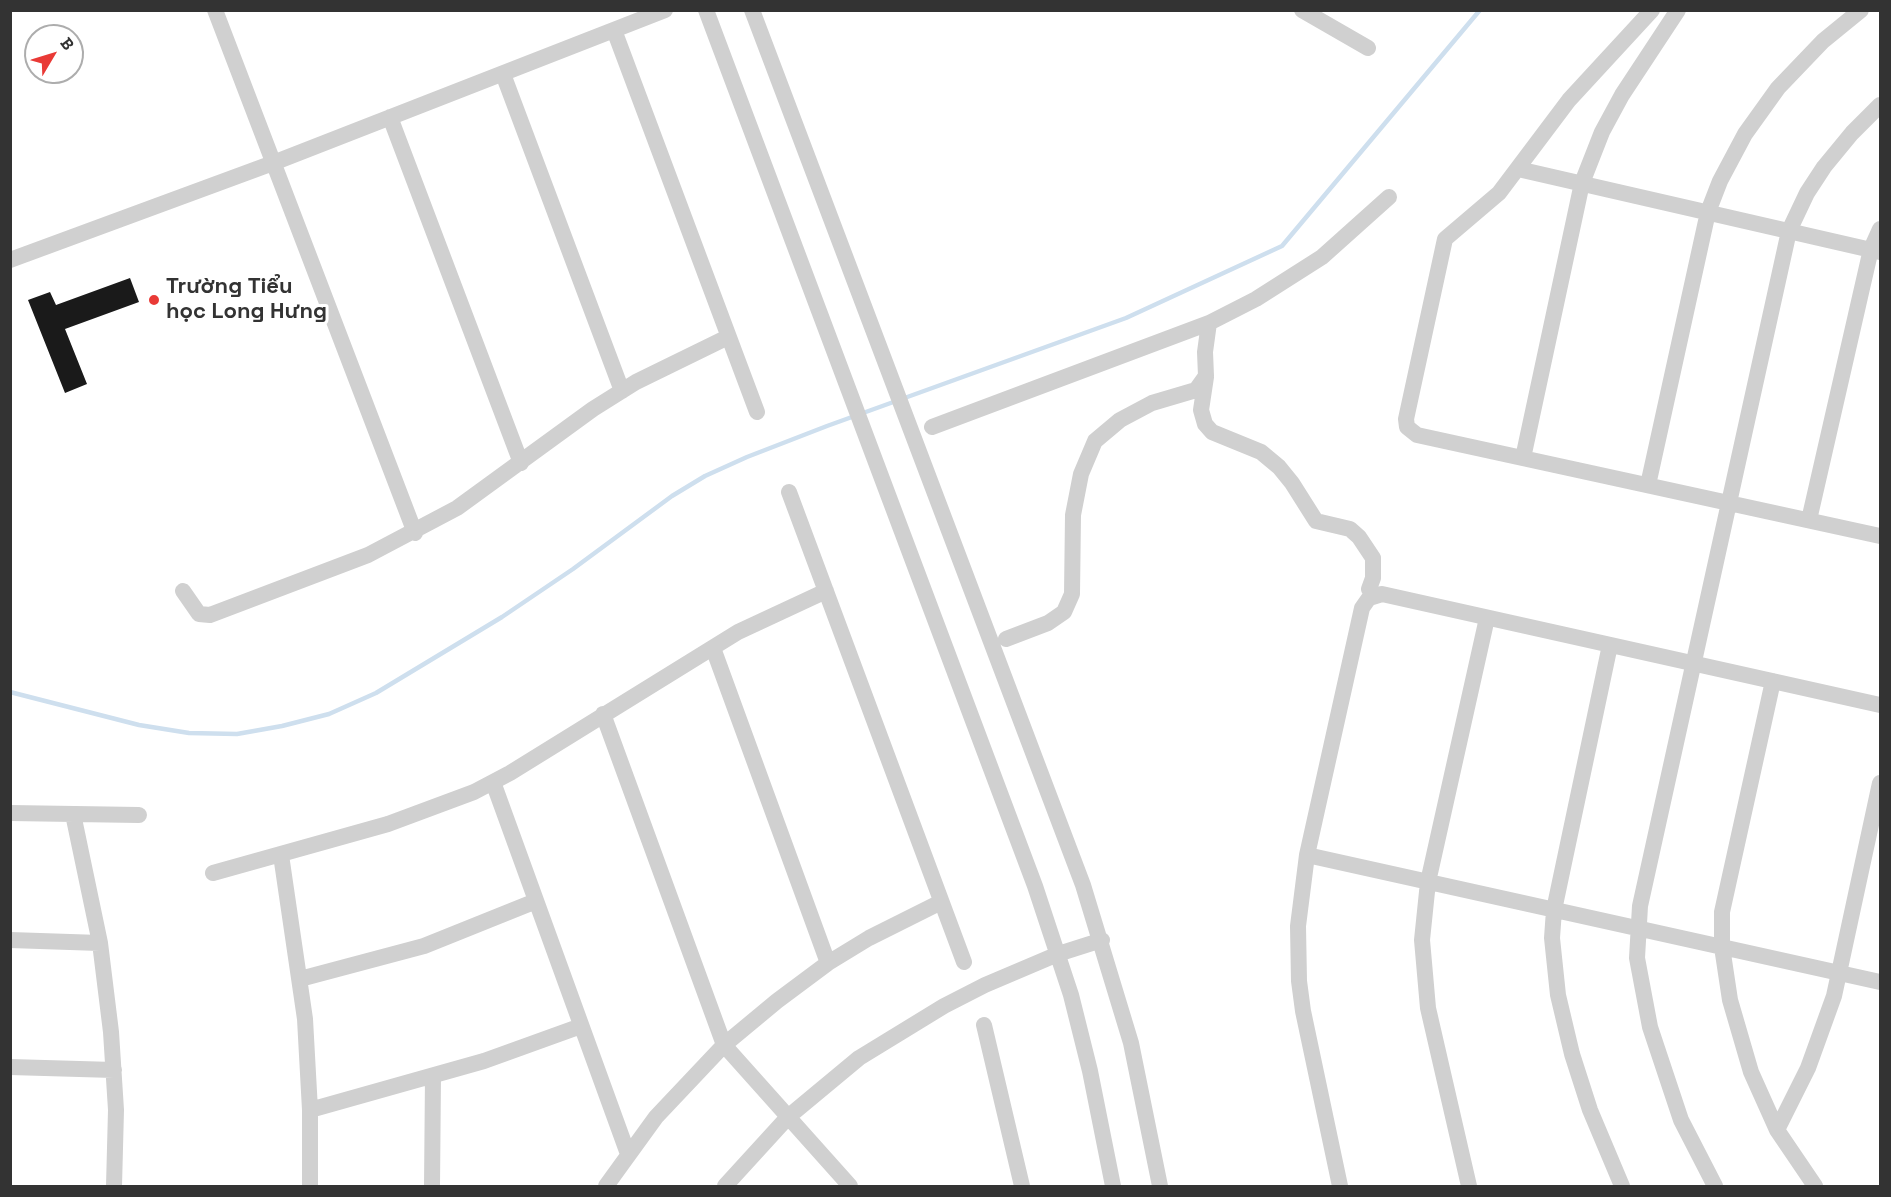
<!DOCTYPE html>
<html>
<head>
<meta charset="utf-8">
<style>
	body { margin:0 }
	#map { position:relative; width:1891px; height:1197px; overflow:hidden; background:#fff; font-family:"Space Grotesk",sans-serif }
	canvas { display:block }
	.frame { position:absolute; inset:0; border:12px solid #333; pointer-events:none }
	.north { position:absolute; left:24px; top:24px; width:60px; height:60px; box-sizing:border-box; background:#fff; border:2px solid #adadad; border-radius:50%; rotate:52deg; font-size:16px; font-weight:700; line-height:24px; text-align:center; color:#333 }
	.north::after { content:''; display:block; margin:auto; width:21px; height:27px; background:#e93a36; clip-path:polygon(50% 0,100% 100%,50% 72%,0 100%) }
</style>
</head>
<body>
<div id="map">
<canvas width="1891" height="1197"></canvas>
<div class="frame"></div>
<div class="north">B</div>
</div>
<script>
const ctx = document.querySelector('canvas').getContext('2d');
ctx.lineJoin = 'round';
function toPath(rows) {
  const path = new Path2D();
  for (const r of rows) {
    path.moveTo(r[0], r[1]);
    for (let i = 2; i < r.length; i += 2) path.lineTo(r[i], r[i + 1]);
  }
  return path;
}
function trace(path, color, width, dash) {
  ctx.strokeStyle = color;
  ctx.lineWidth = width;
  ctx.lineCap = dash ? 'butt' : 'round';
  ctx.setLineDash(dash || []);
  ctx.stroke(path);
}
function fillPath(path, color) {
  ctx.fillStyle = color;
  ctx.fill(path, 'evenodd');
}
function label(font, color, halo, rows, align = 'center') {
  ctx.font = font + ' "Space Grotesk",sans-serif';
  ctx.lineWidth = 6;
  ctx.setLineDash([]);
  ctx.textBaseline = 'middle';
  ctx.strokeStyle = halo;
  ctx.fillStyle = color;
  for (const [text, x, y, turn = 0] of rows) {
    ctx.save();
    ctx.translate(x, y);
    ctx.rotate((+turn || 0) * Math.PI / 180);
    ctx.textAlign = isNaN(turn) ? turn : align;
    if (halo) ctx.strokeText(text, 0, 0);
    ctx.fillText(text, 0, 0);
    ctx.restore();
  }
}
trace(toPath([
	[10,692,139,725,189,733,237,734,282,726,329,714,376,693,502,617,573,569,672,496,705,476,747,457,827,426,1126,318,1282,246,1480,10]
]), '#cedfee', 4.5);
fillPath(toPath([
	[130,278,139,302,65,329,87,384,65,393,28,300,50,292,56,305]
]), '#1a1a1a');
trace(toPath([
	[215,10,415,533],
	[706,10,1035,886,1071,995,1090,1071,1113,1186],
	[752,10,1083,885,1131,1043,1160,1186],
	[1302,10,1368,48],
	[1652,10,1569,100,1499,193,1445,239,1406,419,1407,427,1417,435,1880,536],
	[614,30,757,412],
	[503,74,622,391],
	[390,117,521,463],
	[1518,169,1880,252],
	[10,260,273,163,665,10],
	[1206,377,1201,410,1205,424,1212,432,1261,452,1279,467,1292,483,1316,521,1350,529,1359,537,1373,558,1373,578,1369,589],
	[932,427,1209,323,1256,299,1322,257,1389,197],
	[1523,458,1582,183,1602,132,1622,95,1678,10],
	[1648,485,1708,212,1720,181,1745,134,1778,88,1823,41,1861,10],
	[789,492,964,962],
	[1809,520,1871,249,1880,229],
	[183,591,199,614,210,615,368,555,457,508,593,409,636,382,728,337],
	[1006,639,1048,623,1064,612,1072,594,1073,515,1081,474,1095,441,1120,420,1152,403,1196,390,1206,376,1205,352,1209,323],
	[1610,645,1554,910,1552,938,1558,995,1572,1054,1590,1110,1622,1186],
	[713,648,828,963],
	[1773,681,1722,912,1722,947,1730,1000,1751,1072,1777,1130,1815,1186],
	[603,714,724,1045,850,1186],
	[493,782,628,1154],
	[10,813,139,815],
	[73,814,100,943,111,1032,116,1110,114,1186],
	[281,855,305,1019,310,1110,310,1186],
	[1307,855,1880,982],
	[213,873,388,824,474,792,510,773,738,632,826,591],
	[10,940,100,943],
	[300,979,424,946,536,901],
	[984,1025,1022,1186],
	[10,1067,114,1070],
	[310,1110,484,1061,581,1026],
	[1777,1130,1808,1068,1834,996,1880,783],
	[432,1186,433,1076],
	[606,1186,656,1117,724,1045,777,1001,828,963,869,938,941,902],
	[725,1186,788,1117,859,1058,944,1006,985,985,1058,954,1102,940],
	[1340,1186,1303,1011,1299,981,1298,926,1307,855,1362,608,1369,598,1382,594,1880,705],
	[1469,1186,1428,1008,1422,940,1428,882,1487,618],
	[1715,1186,1681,1120,1650,1027,1637,958,1640,906,1789,231,1807,193,1824,167,1852,133,1880,105]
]), '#d0d0d0', 16);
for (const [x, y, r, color] of [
	[154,300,6,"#e93a36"]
]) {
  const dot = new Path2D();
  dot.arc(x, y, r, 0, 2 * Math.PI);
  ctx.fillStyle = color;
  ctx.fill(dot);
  trace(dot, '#fff', 2);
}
label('bold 22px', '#333', '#fff', [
	["Trường Tiểu",166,287],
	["học Long Hưng",166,312]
], 'left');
</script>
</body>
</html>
